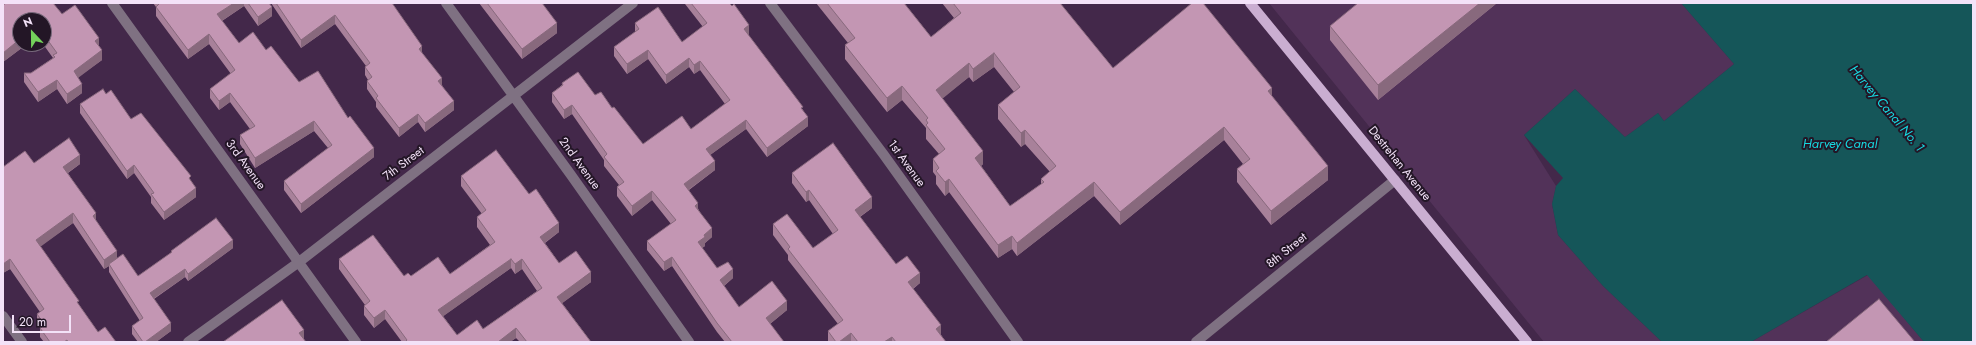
<!DOCTYPE html>
<html>
<head>
<meta charset="utf-8">
<style>
	body { margin:0 }
	#map { position:relative; width:1976px; height:345px; overflow:hidden; background:#43284a; font-family:Jost,sans-serif }
	canvas { display:block }
	.frame { position:absolute; inset:0; border:4px solid #f3e2f8; pointer-events:none }
	.north { position:absolute; left:12px; top:12px; width:40px; height:40px; box-sizing:border-box; background:#231626; border:1px solid #76687a; border-radius:50%; rotate:338deg; font-size:11px; font-weight:700; line-height:16px; text-align:center; color:#f3e2f8 }
	.north::after { content:''; display:block; margin:auto; width:14px; height:18px; background:#74d25b; clip-path:polygon(50% 0,100% 100%,50% 72%,0 100%) }
	.scale { position:absolute; left:12px; top:315px; width:59px; height:18px; box-sizing:border-box; border:2px solid #f3e2f8; border-top:0; padding-left:5px; font-size:12px; line-height:14px; white-space:nowrap; color:#f3e2f8; -webkit-text-stroke:3px #231626; paint-order:stroke }
</style>
</head>
<body>
<div id="map">
<canvas width="1976" height="345"></canvas>
<div class="frame"></div>
<div class="north">N</div>
<div class="scale">20 m</div>
</div>
<script>
const ctx = document.querySelector('canvas').getContext('2d');
ctx.lineJoin = 'round';
function fillPath(path, color) {
  ctx.fillStyle = color;
  ctx.fill(path, 'evenodd');
}
function toPath(rows) {
  const path = new Path2D();
  for (const r of rows) {
    path.moveTo(r[0], r[1]);
    for (let i = 2; i < r.length; i += 2) path.lineTo(r[i], r[i + 1]);
  }
  return path;
}
function trace(path, color, width, dash) {
  ctx.strokeStyle = color;
  ctx.lineWidth = width;
  ctx.lineCap = dash ? 'butt' : 'round';
  ctx.setLineDash(dash || []);
  ctx.stroke(path);
}
function label(font, color, halo, rows, align = 'center') {
  ctx.font = font + ' Jost,sans-serif';
  ctx.lineWidth = 4;
  ctx.setLineDash([]);
  ctx.textBaseline = 'middle';
  ctx.strokeStyle = halo;
  ctx.fillStyle = color;
  for (const [text, x, y, turn = 0] of rows) {
    ctx.save();
    ctx.translate(x, y);
    ctx.rotate((+turn || 0) * Math.PI / 180);
    ctx.textAlign = isNaN(turn) ? turn : align;
    if (halo) ctx.strokeText(text, 0, 0);
    ctx.fillText(text, 0, 0);
    ctx.restore();
  }
}
fillPath(toPath([
	[1269,3,1681,3,1734,64,1664,121,1658,113,1625,137,1575,89,1524,135,1556,186,1552,204,1558,235,1603,286,1662,342,1544,342],
	[1868,275,1924,342,1751,342]
]), '#523259');
fillPath(toPath([
	[1681,3,1973,3,1973,342,1924,342,1867,275,1751,342,1662,342,1603,286,1558,235,1552,204,1556,186,1563,178,1524,135,1575,89,1625,137,1658,113,1664,121,1734,64]
]), '#155659');
trace(toPath([
	[112,3,356,342],
	[446,3,571,175,689,342],
	[770,3,884,155,1018,342],
	[3,316,22,342],
	[188,342,299,262,633,3],
	[1196,342,1395,180]
]), '#7f7182', 10);
trace(toPath([
	[1250,3,1527,342]
]), '#caaed1', 10);
fillPath(toPath([
	[4,3,53,3,62,14,99,46,102,60,78,77,82,93,67,104,57,89,38,102,24,82,24,73,31,73,53,58,43,44,44,44,44,20,20,20,20,44,27,44,3,62,3,5,5,4],
	[153,3,269,3,272,16,258,26,244,6,222,21,239,43,266,50,299,82,348,118,374,157,301,213,284,190,284,181,328,148,314,131,255,168,240,144,240,135,250,129,230,102,219,110,210,98,210,89,231,74,209,44,188,59,156,16,156,7],
	[271,3,392,3,442,85,454,110,425,132,418,122,399,137,376,107,376,102,367,89,367,81,368,80,365,75,365,67,366,66,335,24,301,48],
	[479,3,543,3,543,5,557,33,522,59],
	[685,3,729,3,749,34,748,35,803,110,808,126,767,157,746,129,710,155,715,170,689,190,712,237,705,243,705,246,702,248,717,268,733,278,724,286,739,307,787,310,770,324,784,342,725,342,717,332,672,266,664,271,647,250,647,241,671,224,652,200,632,216,617,196,617,187,619,185,604,166,604,160,572,114,564,119,552,102,552,93,562,85,562,83,595,95,612,108,643,144,691,129,725,104,700,70,694,74,689,67,666,84,648,59,627,74,614,56,614,47,635,32,635,23,682,42,703,27,685,4],
	[816,3,904,3,931,37,954,18,942,3,1060,3,1113,68,1272,97,1328,180,1271,225,1237,182,1237,169,1243,164,1224,140,1120,225,1094,196,1017,256,1012,249,998,258,949,192,945,196,936,184,936,176,933,172,933,159,939,154,926,139,926,128,902,100,887,112,845,59,845,45,848,43],
	[994,67,1014,92,998,105,998,119,1021,147,1025,144,1050,172,1041,179,1041,184,1010,206,981,166,983,164,942,98,969,77,973,82],
	[1497,3,1378,100,1330,40,1330,26],
	[106,94,191,182,196,197,164,220,151,203,151,197,134,173,127,179,80,113,80,104],
	[34,163,80,164,68,173,96,221,117,258,138,276,171,253,171,251,233,248,188,281,185,277,154,299,171,331,156,342,138,342,132,334,132,326,140,321,109,272,109,266,104,269,73,223,40,246,79,305,98,332,116,342,44,342,40,337,40,327,37,323,37,314,40,312,10,269,3,273,3,167],
	[792,173,872,208,860,217,896,264,920,283,913,289,941,335,946,342,828,342,828,331,838,324,788,260,788,255,773,235,773,224,813,248,833,234,809,200,806,202,792,183],
	[461,176,559,232,545,243,559,263,591,282,562,303,591,342,520,342,516,338,510,342,402,342,385,319,374,328,364,315,364,306,365,305,339,269,339,259,404,276,411,276,450,274,490,245,477,227,477,217,482,214,461,186],
	[511,268,515,274,522,269,537,291,483,329,457,335,443,316]
]), '#a8819a');
fillPath(toPath([
	[234,3,244,3,244,6,217,24,217,14],
	[1480,3,1497,3,1378,100,1378,85],
	[272,7,272,16,258,26,258,17],
	[335,15,335,24,301,48,301,40],
	[557,23,557,33,522,59,522,49],
	[749,25,749,34,744,38,744,29],
	[209,34,209,44,188,59,188,50],
	[99,38,99,48,95,41],
	[20,39,20,44,27,44,3,62,3,53],
	[422,46,422,55,419,49],
	[102,50,102,60,74,81,74,71],
	[648,50,648,59,627,74,627,64],
	[994,53,994,67,973,82,973,69],
	[689,58,689,67,666,84,666,75],
	[700,61,700,70,694,74,694,65],
	[969,63,969,77,936,104,936,90],
	[442,78,442,87,438,81],
	[57,80,57,89,38,102,38,92],
	[82,84,82,93,67,104,67,94],
	[902,86,902,100,887,112,887,98],
	[1272,88,1272,101,1268,91],
	[230,93,230,102,219,110,219,101],
	[454,101,454,110,425,132,425,123],
	[572,105,572,114,564,119,564,110],
	[418,114,418,122,399,137,399,128],
	[808,117,808,126,767,157,767,148],
	[746,120,746,129,706,158,706,149],
	[314,121,314,131,255,168,255,158],
	[1224,127,1224,140,1120,225,1120,212],
	[1025,130,1025,144,1021,147,1021,133],
	[374,148,374,157,301,213,301,204],
	[983,151,983,164,975,171,975,158],
	[80,155,80,164,63,176,63,167],
	[715,161,715,170,684,193,684,184],
	[134,165,134,173,127,179,127,171],
	[1328,166,1328,180,1271,225,1271,211],
	[949,179,949,192,945,196,945,182],
	[1094,182,1094,196,1017,256,1017,243],
	[196,188,196,197,164,220,164,212],
	[809,190,809,200,806,202,806,192],
	[652,191,652,200,632,216,632,206],
	[872,197,872,208,855,220,855,210],
	[698,203,698,212,695,206],
	[73,213,73,223,36,250,36,240],
	[96,213,96,223,93,216],
	[559,223,559,232,540,246,540,237],
	[712,228,712,237,705,243,705,246,698,251,698,242,704,235],
	[1012,236,1012,249,998,258,998,245],
	[233,240,233,248,188,281,188,274],
	[117,251,117,260,109,264,109,266,104,269,104,260],
	[672,257,672,266,664,271,664,262],
	[10,259,10,269,3,273,3,264],
	[511,259,511,268,438,320,438,310],
	[522,259,522,269,515,274,515,264],
	[185,269,185,277,150,301,150,293],
	[733,269,733,278,720,289,720,280],
	[591,272,591,282,557,307,557,297],
	[920,273,920,283,908,292,908,282],
	[787,301,787,310,766,327,766,318],
	[385,310,385,319,374,328,374,318],
	[171,323,171,331,156,342,145,342],
	[941,325,941,335,936,329],
	[516,328,516,338,510,342,498,342],
	[304,330,304,341,299,333],
	[851,333,851,342,839,342],
	[892,337,892,342,884,342]
]), '#88697d');
const building = toPath([
	[6,3,53,3,62,14,75,5,99,38,95,41,102,50,74,71,82,84,67,94,57,80,38,92,24,73,31,73,55,57,53,55,57,53,44,35,44,20,20,20,20,39,3,53,3,5,6,3],
	[160,3,234,3,217,14,239,43,253,32,266,50,271,46,299,82,318,71,348,118,350,116,374,148,301,204,284,181,332,145,314,121,255,158,240,135,255,126,230,93,219,101,210,89,235,70,209,34,188,50,156,7,160,3],
	[248,3,269,3,272,7,258,17,248,3],
	[276,3,392,3,422,46,419,49,442,78,438,81,454,101,425,123,418,114,399,128,376,98,378,96,367,81,372,77,365,67,370,63,335,15,301,40,276,3],
	[487,3,542,3,557,23,522,49,487,3],
	[691,3,729,3,732,6,734,4,749,25,744,29,803,107,801,108,808,117,767,148,746,120,706,149,715,161,684,184,698,203,695,206,712,228,704,235,705,237,698,242,717,268,728,262,733,269,720,280,739,307,772,281,787,301,766,318,784,342,732,342,717,323,672,257,664,262,647,241,676,220,652,191,632,206,617,187,624,182,604,157,607,154,572,105,564,110,552,93,563,85,562,83,578,72,595,95,601,92,612,108,614,107,643,144,682,116,691,129,730,100,700,61,694,65,689,58,666,75,648,50,627,64,614,47,639,29,635,23,658,7,682,42,707,23,691,3],
	[827,3,904,3,931,37,961,13,953,3,1060,3,1113,68,1192,3,1203,3,1272,88,1268,91,1328,166,1271,211,1237,169,1250,159,1224,127,1120,212,1094,182,1017,243,1012,236,998,245,949,179,945,182,936,171,939,168,933,159,945,149,926,125,928,123,926,120,928,118,902,86,887,98,845,45,855,38,827,3],
	[994,53,1020,87,998,105,1021,133,1025,130,1056,166,1041,179,1044,182,1010,206,975,158,983,151,936,90,969,63,973,69,994,53],
	[1358,3,1480,3,1378,85,1330,26,1358,3],
	[103,89,106,94,111,90,131,119,141,113,191,176,189,178,196,188,164,212,151,194,154,193,134,165,127,171,80,104,103,89],
	[69,138,80,155,63,167,96,213,93,216,117,251,104,260,73,213,36,240,79,301,77,302,98,332,105,327,116,342,68,342,67,340,64,342,50,342,40,328,42,327,40,324,42,321,37,314,44,309,10,259,3,264,3,167,25,151,34,163,69,138],
	[833,143,872,197,855,210,896,264,907,256,920,273,908,282,941,325,936,329,946,342,896,342,892,337,884,342,858,342,851,333,839,342,836,342,828,331,843,320,788,249,790,247,773,224,787,214,813,248,838,230,809,190,806,192,792,173,833,143],
	[496,150,529,194,536,189,559,223,540,237,559,263,576,251,591,272,557,297,591,342,527,342,516,328,498,342,405,342,407,340,385,310,374,318,364,306,370,301,339,259,373,235,404,276,408,273,411,276,438,257,450,274,495,242,477,217,486,210,461,176,496,150],
	[511,259,515,264,522,259,542,288,483,329,477,320,457,335,438,310,511,259],
	[216,218,233,240,188,274,185,269,150,293,171,323,145,342,143,342,132,326,143,318,109,264,123,254,138,276,172,252,171,251,216,218],
	[1879,299,1915,342,1826,342,1879,299],
	[282,300,304,330,299,333,306,342,223,342,282,300]
]);
fillPath(building, '#c396b3');
trace(building, '#88697d', 1);
label('12px', '#f3e2f8', '#231626', [
	["7th Street",404,164,-37],
	["2nd Avenue",579,164,54],
	["1st Avenue",906,164,54],
	["Destrehan Avenue",1399,164,51],
	["3rd Avenue",245,165,54],
	["8th Street",1287,251,-39]
]);
label('italic 13px', '#16d9e1', '#231626', [
	["Harvey Canal No. 1",1886,109,50],
	["Harvey Canal",1840,145]
]);
</script>
</body>
</html>
